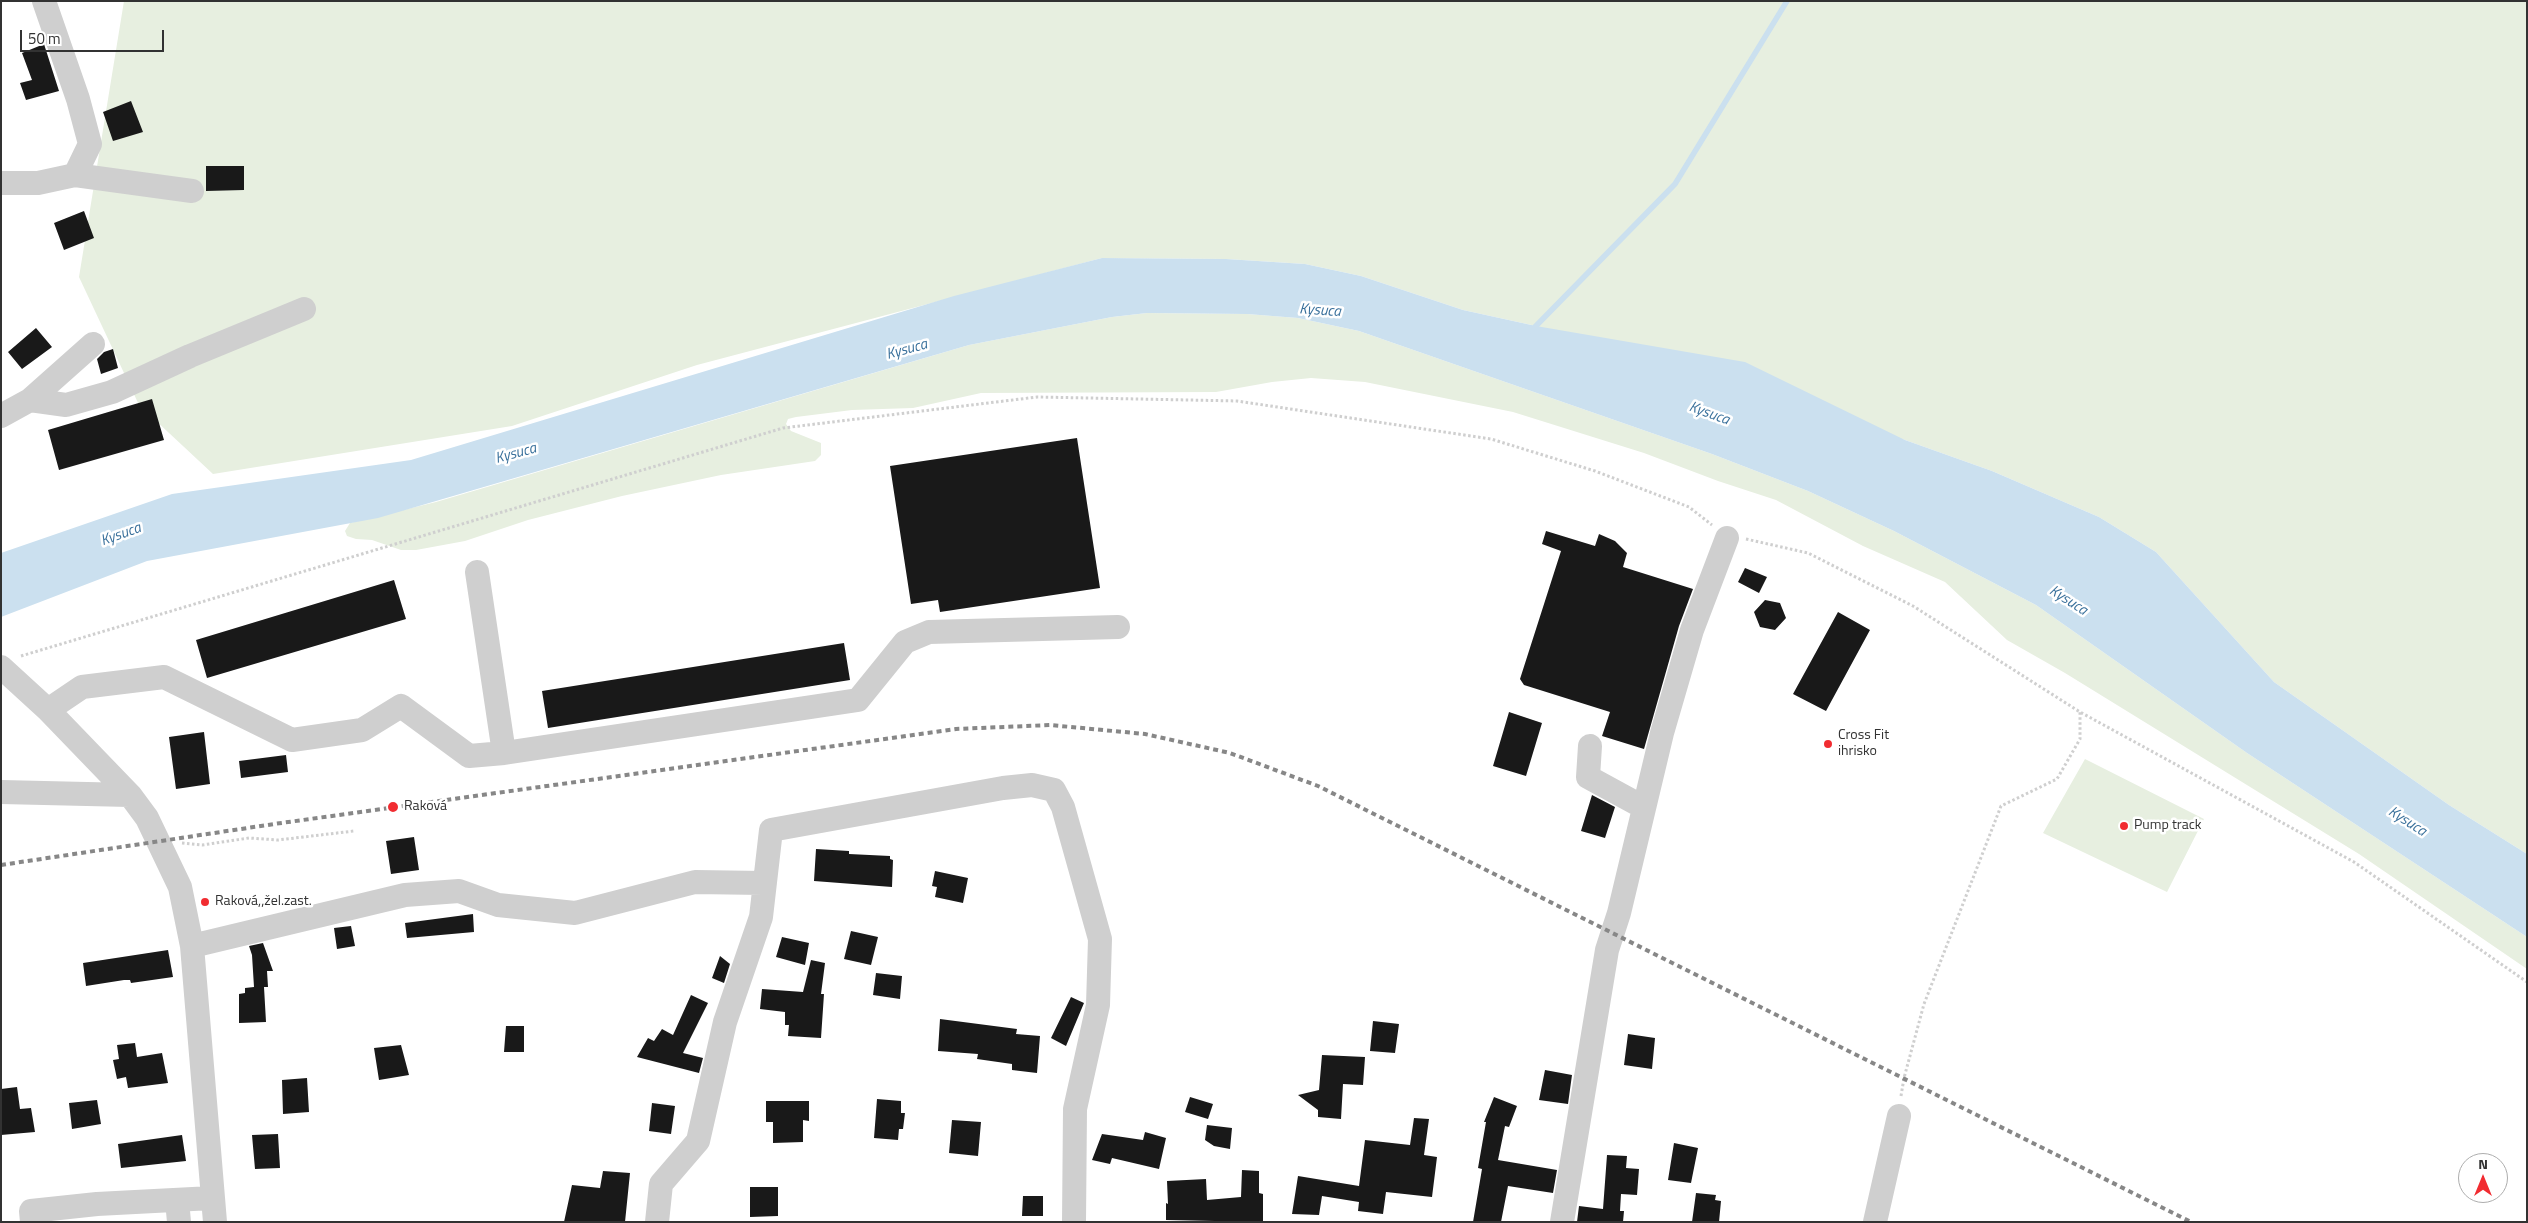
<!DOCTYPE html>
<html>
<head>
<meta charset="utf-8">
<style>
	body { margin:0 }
	#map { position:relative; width:2528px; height:1223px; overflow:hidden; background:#fff; font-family:"Titillium Web",sans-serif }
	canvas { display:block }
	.frame { position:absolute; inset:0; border:2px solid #323232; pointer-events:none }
	.north { position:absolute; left:2458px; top:1153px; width:50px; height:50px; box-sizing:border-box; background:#fff; border:1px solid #adadad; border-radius:50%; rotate:0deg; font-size:14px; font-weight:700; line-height:20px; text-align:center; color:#323232 }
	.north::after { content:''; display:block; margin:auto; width:18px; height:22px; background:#f12c31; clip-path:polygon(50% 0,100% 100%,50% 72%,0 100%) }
	.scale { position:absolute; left:20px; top:30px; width:144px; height:22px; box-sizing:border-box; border:2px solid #323232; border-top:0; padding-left:6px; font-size:15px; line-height:18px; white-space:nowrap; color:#323232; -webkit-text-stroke:4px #fff; paint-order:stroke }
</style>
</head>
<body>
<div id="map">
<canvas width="2528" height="1223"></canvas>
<div class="frame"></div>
<div class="north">N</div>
<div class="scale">50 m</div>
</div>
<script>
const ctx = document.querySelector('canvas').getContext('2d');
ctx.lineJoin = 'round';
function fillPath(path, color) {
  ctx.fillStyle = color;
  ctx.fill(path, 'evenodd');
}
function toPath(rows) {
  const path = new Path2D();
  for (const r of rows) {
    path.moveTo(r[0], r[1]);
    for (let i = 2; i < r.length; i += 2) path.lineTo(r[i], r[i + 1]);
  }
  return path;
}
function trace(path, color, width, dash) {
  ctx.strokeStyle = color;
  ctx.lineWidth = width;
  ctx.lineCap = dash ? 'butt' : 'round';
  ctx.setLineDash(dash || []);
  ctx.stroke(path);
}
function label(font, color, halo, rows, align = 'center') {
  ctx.font = font + ' "Titillium Web",sans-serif';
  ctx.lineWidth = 5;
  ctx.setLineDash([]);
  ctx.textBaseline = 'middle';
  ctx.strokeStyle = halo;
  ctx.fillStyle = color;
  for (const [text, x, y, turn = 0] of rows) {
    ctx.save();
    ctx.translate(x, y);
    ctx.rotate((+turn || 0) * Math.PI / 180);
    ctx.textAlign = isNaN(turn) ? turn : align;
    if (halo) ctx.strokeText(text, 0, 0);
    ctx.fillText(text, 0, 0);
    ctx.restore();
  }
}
fillPath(toPath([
	[124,1,2527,1,2527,854,2449,805,2274,682,2156,552,2099,517,1992,471,1905,440,1536,326,1463,310,1361,276,1305,264,1226,259,1102,258,697,365,512,426,213,474,139,405,79,277],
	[1147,313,1247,314,1298,318,1359,331,1712,454,1808,491,1894,531,2036,605,2247,753,2527,937,2527,969,2359,854,2065,673,2007,640,1945,582,1863,546,1776,500,1718,481,1644,453,1513,412,1365,382,1311,378,1272,382,1216,392,981,393,913,408,852,410,796,417,788,419,786,424,791,431,821,443,821,455,815,461,721,475,622,496,528,520,465,541,416,550,401,550,372,540,356,539,347,536,345,531,350,523,436,502,969,345,1112,317],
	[2085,759,2204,819,2167,892,2043,833]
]), '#e7efe0');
fillPath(toPath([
	[1102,258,1226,259,1305,264,1361,276,1463,310,1536,326,1745,362,1905,440,1992,471,2099,517,2156,552,2274,682,2449,805,2527,854,2527,937,2247,753,2036,605,1894,531,1808,491,1712,454,1359,331,1298,318,1247,314,1147,313,1112,317,969,345,378,518,147,561,1,617,1,553,172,494,411,460,954,296]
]), '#cbe0ef');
trace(toPath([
	[1531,331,1675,184,1787,1]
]), '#cbe0ef', 5.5);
fillPath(toPath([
	[44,44,59,91,26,100,20,83,32,80,22,53],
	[131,101,143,132,113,141,103,112],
	[206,166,244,166,244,190,206,191],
	[84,211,94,238,64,250,54,223],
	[36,328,52,347,22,369,8,352],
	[113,349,118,368,101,374,97,359,104,352],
	[152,399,164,440,59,470,48,430],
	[1077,438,1100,588,940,612,938,600,911,604,890,466],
	[1546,531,1595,546,1599,534,1615,541,1627,553,1623,567,1693,589,1679,626,1644,749,1602,736,1610,712,1524,685,1520,679,1561,551,1542,544],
	[1745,568,1767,577,1759,593,1738,582],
	[394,580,406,619,207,678,196,640],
	[1765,600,1780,603,1786,618,1775,630,1760,627,1754,612],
	[1838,612,1870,630,1826,711,1793,694],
	[844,643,850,680,548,728,542,691],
	[1509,712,1542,723,1526,776,1493,766],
	[204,732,210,784,176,789,169,737],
	[286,755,288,772,241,778,239,761],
	[1592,795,1615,807,1605,838,1581,831],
	[414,837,419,870,391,874,386,841],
	[816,849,849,851,849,854,890,856,890,859,893,860,892,887,814,881],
	[935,871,968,878,963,903,935,897,937,887,932,886],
	[473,914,474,932,407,938,405,923],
	[351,926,355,946,337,949,334,928],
	[851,931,878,937,871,965,844,959],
	[782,937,809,943,805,965,776,957],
	[263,943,273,971,267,971,268,987,264,987,266,1022,239,1023,239,994,245,993,245,988,254,987,252,955,249,946],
	[168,950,173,977,131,983,130,980,124,980,86,986,83,963],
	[720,956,730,964,724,983,712,978],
	[811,960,825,963,821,994,824,994,821,1038,788,1036,789,1025,785,1025,785,1012,760,1009,762,989,803,992],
	[876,973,902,976,900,999,873,995],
	[691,995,708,1003,683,1053,703,1058,699,1073,637,1057,648,1038,654,1041,662,1029,673,1035],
	[1071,997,1084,1003,1066,1046,1051,1038],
	[940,1019,1017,1029,1016,1034,1040,1036,1037,1073,1012,1070,1012,1064,977,1059,978,1054,938,1051],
	[1373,1021,1399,1024,1395,1053,1370,1051],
	[506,1026,524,1026,524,1052,504,1052],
	[1628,1034,1655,1038,1652,1069,1624,1065],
	[135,1043,137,1057,162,1053,168,1083,128,1088,126,1077,117,1079,113,1060,119,1059,117,1045],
	[401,1045,409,1075,379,1080,374,1048],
	[1322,1055,1365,1057,1363,1085,1343,1084,1341,1119,1318,1117,1318,1110,1298,1095,1319,1090],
	[1545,1070,1572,1075,1568,1104,1539,1100],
	[307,1078,309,1112,283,1114,282,1080],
	[17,1087,20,1109,31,1108,35,1132,1,1135,1,1089],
	[1190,1097,1213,1104,1208,1119,1185,1112],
	[1494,1097,1517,1106,1509,1127,1505,1126,1498,1160,1557,1170,1553,1193,1508,1186,1501,1222,1473,1222,1482,1169,1478,1168,1486,1122,1484,1122],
	[877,1099,901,1101,901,1113,905,1113,903,1129,899,1129,898,1140,874,1138],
	[97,1100,101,1124,72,1129,69,1103],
	[766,1101,809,1101,809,1121,803,1120,803,1142,773,1143,773,1122,766,1122],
	[652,1103,675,1106,671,1134,649,1131],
	[1414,1118,1429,1119,1424,1155,1437,1157,1432,1197,1386,1192,1383,1214,1358,1211,1359,1202,1322,1196,1319,1215,1292,1214,1298,1176,1359,1186,1365,1140,1410,1145],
	[952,1120,981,1122,978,1156,949,1153],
	[1207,1125,1232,1128,1230,1149,1214,1146,1205,1140],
	[1145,1132,1166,1138,1159,1169,1112,1158,1110,1164,1092,1160,1102,1134,1143,1140],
	[278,1134,280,1168,255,1169,252,1135],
	[182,1135,186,1161,121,1168,118,1144],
	[1674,1143,1698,1148,1691,1183,1668,1180],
	[1607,1155,1627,1156,1626,1168,1639,1169,1637,1195,1621,1194,1620,1211,1624,1211,1623,1222,1577,1222,1579,1206,1603,1209],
	[1242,1170,1259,1171,1259,1193,1263,1194,1263,1222,1166,1220,1166,1203,1168,1204,1167,1181,1206,1179,1207,1200,1241,1197],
	[603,1171,630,1173,625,1222,564,1222,572,1185,600,1188],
	[750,1187,778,1187,778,1216,750,1217],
	[1696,1193,1716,1195,1715,1200,1721,1201,1719,1222,1692,1222],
	[1023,1196,1043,1196,1043,1216,1022,1216]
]), '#191919');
trace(toPath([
	[1746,539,1808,553,1913,606,2080,712,2354,862,2527,982],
	[21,656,783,428,1037,397,1237,401,1491,439,1595,471,1689,507,1712,525],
	[182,843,202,845,249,838,278,840,354,831],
	[1901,1096,1904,1078,1924,1004,2001,806,2057,779,2080,739,2080,712]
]), '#cfcfcf', 3, [2.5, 2.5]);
trace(toPath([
	[44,1,78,99,90,144,75,175],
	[1,183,38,183,75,175,192,191],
	[30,400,66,405,112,392,190,356,304,309],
	[1,416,30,400,93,344],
	[477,572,504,753],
	[1,667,48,710,130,795,147,818,180,887,192,946,215,1222],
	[48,710,82,687,164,677,292,740,362,730,401,706,469,756,504,753,858,700,905,642,929,632,1118,627],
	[1590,746,1588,777,1643,807],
	[1,792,130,795],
	[192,946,405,895,459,891,498,905,575,913,695,882,763,883],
	[177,1200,179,1222],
	[32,1222,31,1211,97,1204,212,1198],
	[657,1222,661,1184,698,1141,725,1022,761,917,771,830,1003,788,1032,785,1054,790,1063,807,1100,939,1098,1005,1075,1109,1074,1222],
	[1562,1222,1607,950,1619,913,1662,733,1692,630,1727,538],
	[1875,1222,1899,1116]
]), '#cfcfcf', 24);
trace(toPath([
	[1,865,274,824,956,729,1050,725,1145,734,1230,753,1318,786,2191,1222]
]), '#878787', 4, [5, 4]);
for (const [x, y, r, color] of [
	[1828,744,5,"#f12c31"],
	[393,807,6,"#f12c31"],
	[2124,826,5,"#f12c31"],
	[205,902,5,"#f12c31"]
]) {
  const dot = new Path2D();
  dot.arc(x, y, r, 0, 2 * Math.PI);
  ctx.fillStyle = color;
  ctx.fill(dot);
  trace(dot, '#fff', 2);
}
label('14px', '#323232', '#fff', [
	["Cross Fit",1838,736],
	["ihrisko",1838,752],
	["Raková",404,807],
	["Pump track",2134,826],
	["Raková,,žel.zast.",215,902]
], 'left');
label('italic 15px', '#39709b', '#fff', [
	["Kysuca",1320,311,4],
	["Kysuca",907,350,-15],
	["Kysuca",1709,414,20],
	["Kysuca",516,454,-15],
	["Kysuca",121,535,-20],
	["Kysuca",2068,601,33],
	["Kysuca",2407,822,33]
]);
</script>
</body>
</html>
